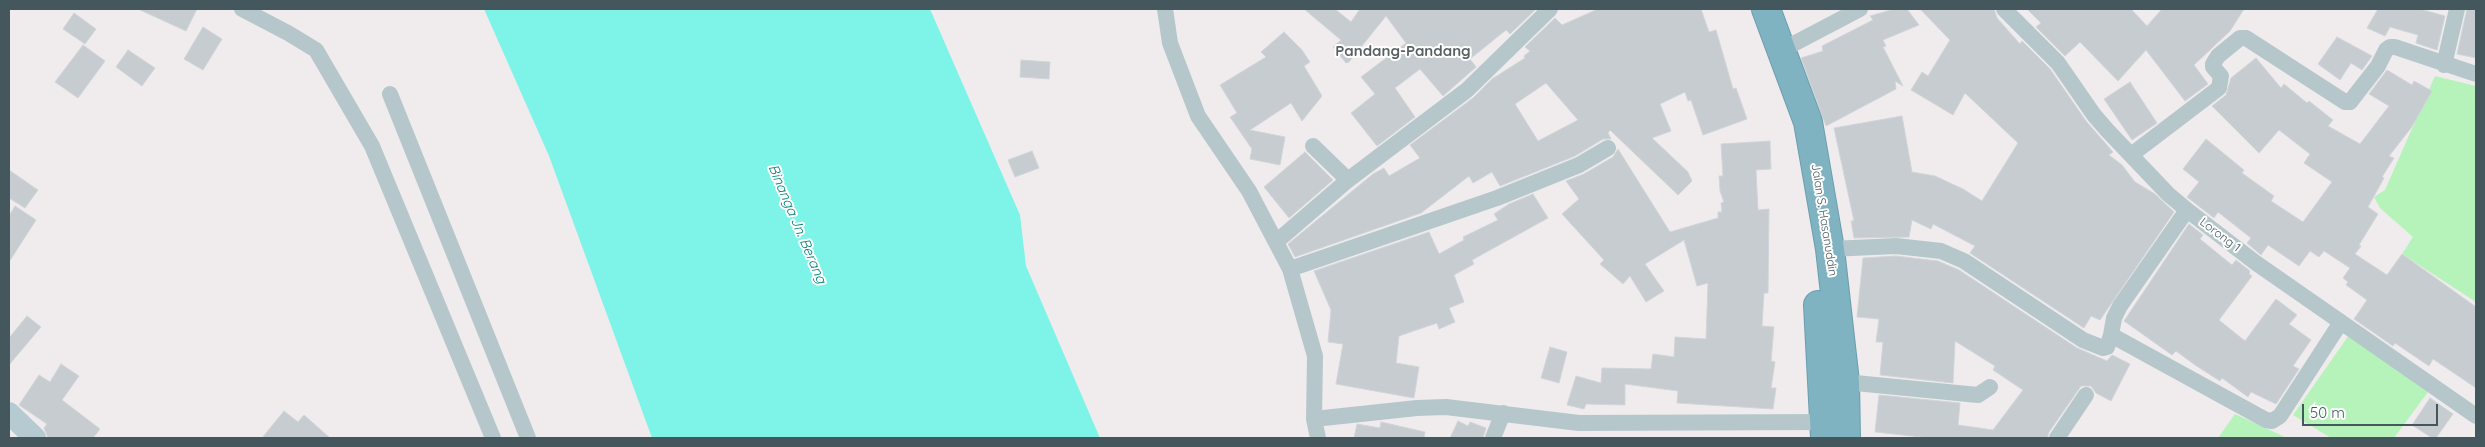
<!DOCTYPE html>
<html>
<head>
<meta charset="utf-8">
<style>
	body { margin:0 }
	#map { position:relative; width:2485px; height:447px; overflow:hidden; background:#f0eced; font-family:Quicksand,sans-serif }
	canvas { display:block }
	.frame { position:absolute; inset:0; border:10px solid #43575c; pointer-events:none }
	.scale { position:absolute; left:2302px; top:404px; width:136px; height:22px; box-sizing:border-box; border:2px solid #43575c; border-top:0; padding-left:6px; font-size:15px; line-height:18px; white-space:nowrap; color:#43575c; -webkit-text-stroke:4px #fff; paint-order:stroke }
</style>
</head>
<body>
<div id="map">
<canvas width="2485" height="447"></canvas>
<div class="frame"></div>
<div class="scale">50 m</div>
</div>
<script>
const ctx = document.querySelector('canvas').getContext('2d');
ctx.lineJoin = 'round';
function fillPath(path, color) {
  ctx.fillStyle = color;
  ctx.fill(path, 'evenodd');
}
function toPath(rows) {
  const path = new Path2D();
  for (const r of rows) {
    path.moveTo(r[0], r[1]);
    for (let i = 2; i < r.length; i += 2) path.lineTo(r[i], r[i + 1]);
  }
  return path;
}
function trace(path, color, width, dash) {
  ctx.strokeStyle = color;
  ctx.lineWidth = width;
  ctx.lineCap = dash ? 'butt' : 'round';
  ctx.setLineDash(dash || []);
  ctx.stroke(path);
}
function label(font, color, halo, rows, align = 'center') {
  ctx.font = font + ' Quicksand,sans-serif';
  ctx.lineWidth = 4;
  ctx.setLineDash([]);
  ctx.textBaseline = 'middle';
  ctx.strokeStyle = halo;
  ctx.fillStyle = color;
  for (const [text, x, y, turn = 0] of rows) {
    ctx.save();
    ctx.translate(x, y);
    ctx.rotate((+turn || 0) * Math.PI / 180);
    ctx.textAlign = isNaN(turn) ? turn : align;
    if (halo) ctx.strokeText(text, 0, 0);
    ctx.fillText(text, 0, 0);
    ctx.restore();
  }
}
fillPath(toPath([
	[2435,76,2476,86,2476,302,2402,254,2413,237,2380,208,2374,197,2385,190],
	[2349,335,2428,392,2394,438,2331,438,2293,415],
	[2235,414,2287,438,2218,438]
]), '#b5f3ba');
fillPath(toPath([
	[484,9,930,9,1020,215,1026,266,1100,438,652,438,549,156]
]), '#7ef4e9');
const building = toPath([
	[138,9,197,9,186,31,138,9],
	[1304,9,1335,9,1351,22,1360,9,1536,9,1510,34,1506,30,1470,59,1476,67,1443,96,1420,69,1395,88,1415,117,1377,146,1351,113,1375,94,1361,77,1406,43,1386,16,1349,62,1346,63,1333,47,1341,40,1304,9],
	[1598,9,1701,9,1709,32,1716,30,1733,89,1736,88,1747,119,1703,135,1691,100,1688,101,1685,92,1660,104,1671,131,1652,138,1688,172,1692,181,1678,195,1610,130,1608,133,1611,139,1603,139,1575,156,1500,186,1492,172,1473,183,1469,176,1421,213,1295,257,1288,244,1373,174,1384,168,1389,176,1420,158,1410,145,1473,98,1492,79,1525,58,1524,56,1530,51,1525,47,1555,18,1562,25,1598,9],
	[1546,83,1578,120,1538,141,1515,104,1546,83],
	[1894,9,1907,9,1919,25,1883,40,1886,46,1883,47,1903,86,1895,81,1896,89,1826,126,1801,58,1823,51,1822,46,1873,20,1870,16,1894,9],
	[1920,9,1994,9,1997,18,2020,44,2022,41,2050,69,2086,121,2113,152,2109,155,2122,165,2135,182,2155,194,2174,212,2100,320,2091,316,2084,328,1970,253,1975,246,1933,224,1931,229,1912,220,1909,237,1854,238,1851,221,1854,221,1834,128,1902,116,1912,172,1935,176,1963,189,1982,201,2018,143,1965,93,1953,115,1911,90,1922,72,1928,76,1950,40,1920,9],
	[2027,9,2131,9,2147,26,2162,9,2244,9,2230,31,2194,65,2208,84,2185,101,2146,50,2118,81,2080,42,2065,56,2036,27,2041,23,2027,9],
	[2378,9,2420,9,2445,16,2437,50,2416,43,2418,35,2390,27,2385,36,2367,28,2378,9],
	[2467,9,2476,9,2476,58,2457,54,2467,9],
	[74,13,96,29,85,44,63,29,74,13],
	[203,27,222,39,203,70,184,59,203,27],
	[1284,32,1302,50,1310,62,1304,66,1322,96,1302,121,1291,103,1250,130,1285,137,1280,165,1250,159,1252,149,1230,117,1237,113,1220,85,1266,57,1261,52,1284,32],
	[2337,37,2372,56,2362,70,2351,63,2340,80,2318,64,2337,37],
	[83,45,105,61,78,98,55,82,83,45],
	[128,50,155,68,142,86,116,67,128,50],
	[2256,58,2281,88,2284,84,2307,103,2309,101,2333,120,2328,126,2360,144,2389,106,2369,94,2387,70,2412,85,2414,81,2432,91,2411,128,2389,156,2394,158,2382,177,2384,178,2368,207,2378,214,2359,245,2361,246,2355,254,2387,275,2402,254,2476,307,2476,388,2433,359,2429,366,2395,343,2393,346,2354,319,2367,300,2346,285,2348,282,2343,278,2350,268,2324,251,2319,257,2310,251,2299,266,2268,245,2261,255,2247,243,2251,238,2218,212,2214,218,2187,197,2199,182,2183,169,2206,139,2244,170,2242,173,2274,196,2271,201,2303,222,2332,182,2304,163,2310,154,2279,130,2259,153,2212,106,2226,95,2231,78,2256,58],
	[1021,60,1050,62,1049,79,1020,77,1021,60],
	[2130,82,2157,123,2132,140,2104,99,2130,82],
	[1770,141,1771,169,1756,170,1758,210,1769,209,1768,293,1764,293,1762,326,1774,327,1771,361,1775,362,1771,388,1776,388,1773,409,1677,403,1678,391,1625,384,1625,405,1586,404,1584,409,1567,405,1576,376,1601,383,1602,368,1651,369,1653,354,1674,357,1675,337,1706,339,1708,283,1697,286,1684,240,1645,264,1664,291,1646,302,1630,276,1623,284,1600,264,1604,260,1562,214,1579,199,1566,181,1584,174,1613,157,1618,149,1670,232,1718,218,1718,212,1722,212,1721,203,1724,202,1720,191,1719,176,1723,176,1721,144,1770,141],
	[1032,151,1039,168,1015,177,1008,160,1032,151],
	[1305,152,1333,180,1289,218,1264,187,1305,152],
	[9,170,38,190,25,208,9,198,9,170],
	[1533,194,1548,218,1472,260,1474,264,1454,275,1464,302,1449,308,1455,322,1439,329,1437,323,1399,336,1396,363,1419,367,1414,398,1336,384,1343,344,1328,342,1331,310,1314,271,1429,232,1439,254,1464,240,1463,237,1498,220,1494,214,1509,204,1533,194],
	[15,206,36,220,9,262,9,216,15,206],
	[2189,224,2203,235,2200,239,2232,265,2236,260,2250,271,2249,274,2252,276,2219,320,2245,341,2276,299,2297,315,2289,324,2311,340,2293,366,2299,369,2276,404,2251,392,2248,397,2222,378,2220,381,2195,365,2176,351,2172,355,2124,321,2189,224],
	[1896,256,1938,261,1959,270,2077,348,2107,361,2112,355,2130,364,2111,401,2096,393,2091,386,2081,386,2049,432,2047,438,1930,438,1875,432,1879,395,1960,403,1958,425,1993,430,2023,390,1993,370,1995,366,1955,341,1953,383,1880,375,1883,342,1876,342,1879,319,1857,317,1863,258,1896,256],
	[27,316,41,327,9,365,9,338,27,316],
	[1550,347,1567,352,1559,383,1541,378,1550,347],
	[61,364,79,376,62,400,100,429,93,438,48,438,44,428,47,424,19,405,39,375,50,382,61,364],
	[2430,398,2453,414,2436,438,2432,438,2412,425,2430,398],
	[284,411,298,422,304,415,330,438,262,438,284,411],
	[1458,421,1468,426,1470,422,1486,428,1483,438,1450,438,1458,421],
	[1381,422,1425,432,1424,438,1354,438,1357,424,1380,428,1381,422]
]);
fillPath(building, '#c6ccd0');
trace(building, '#d0d5d9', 1);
const highway = toPath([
	[1766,9,1808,122,1830,249,1845,382,1846,438],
	[1818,305,1825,438]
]);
trace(highway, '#6a9ead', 30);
trace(toPath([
	[242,9,288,33,316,50,372,146,493,438],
	[1165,9,1170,43,1198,116,1249,191,1290,269,1315,356,1314,419,1318,438],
	[2004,9,2058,63,2094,115,2107,130,2168,194,2187,210,2256,263,2476,416],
	[1780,51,1860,9],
	[2444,65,2457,9],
	[390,94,528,438],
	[1313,146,1348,180],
	[2131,155,2219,88,2221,76,2213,67,2213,64,2218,56,2240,38,2246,38,2345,102,2350,102,2378,66,2386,50,2390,47,2395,47,2476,74],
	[2187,210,2120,306,2114,318,2111,335,2266,420,2272,421,2280,416,2341,322],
	[1276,242,1348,180,1467,90,1550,9],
	[1830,249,1896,246,1941,251,1964,261,2083,340,2103,348,2107,347,2111,335],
	[1290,269,1497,198,1579,165,1608,148],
	[1845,382,1978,395,1990,387],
	[1314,419,1417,408,1446,407,1579,423,1826,422],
	[1493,438,1503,413],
	[2057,438,2086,395]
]), '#b6c7cc', 16);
trace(toPath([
	[9,413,35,438]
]), '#b6cbd1', 22);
trace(highway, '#7fb3c1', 28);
label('12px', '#43575c', '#fff', [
	["Jalan S. Hasanuddin",1824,220,81],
	["Lorong 1",2220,235,37]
]);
label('italic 14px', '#058276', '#fff', [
	["Binanga Jn. Berang",797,224,67]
]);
label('bold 15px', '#586062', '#fff', [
	["Pandang-Pandang",1403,51]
]);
</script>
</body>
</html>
